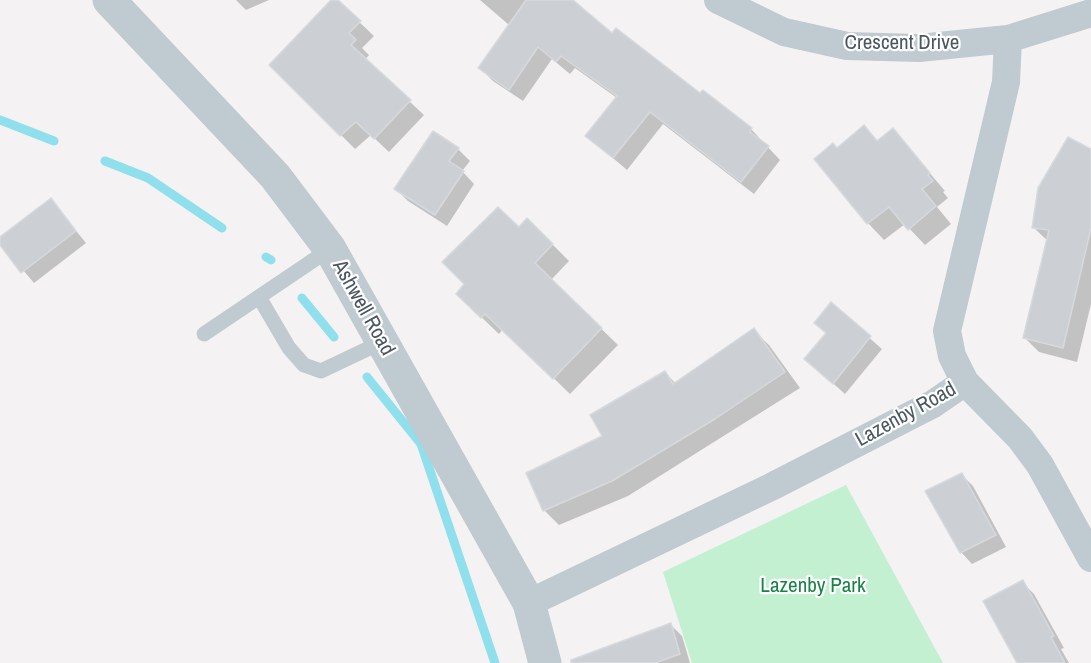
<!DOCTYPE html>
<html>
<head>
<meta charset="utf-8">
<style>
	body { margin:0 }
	canvas { display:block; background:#f4f2f2 }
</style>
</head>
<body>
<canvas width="1091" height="663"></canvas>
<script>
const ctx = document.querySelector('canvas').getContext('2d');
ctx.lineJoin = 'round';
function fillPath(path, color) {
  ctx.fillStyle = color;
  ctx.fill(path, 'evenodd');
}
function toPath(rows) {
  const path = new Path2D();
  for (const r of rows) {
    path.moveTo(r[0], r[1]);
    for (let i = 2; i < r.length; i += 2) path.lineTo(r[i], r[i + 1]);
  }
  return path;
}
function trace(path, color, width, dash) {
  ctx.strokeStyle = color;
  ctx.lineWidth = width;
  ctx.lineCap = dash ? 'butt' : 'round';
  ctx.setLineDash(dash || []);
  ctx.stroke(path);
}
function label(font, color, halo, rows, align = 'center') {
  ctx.font = font + ' "Archivo Narrow",sans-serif';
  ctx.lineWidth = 4.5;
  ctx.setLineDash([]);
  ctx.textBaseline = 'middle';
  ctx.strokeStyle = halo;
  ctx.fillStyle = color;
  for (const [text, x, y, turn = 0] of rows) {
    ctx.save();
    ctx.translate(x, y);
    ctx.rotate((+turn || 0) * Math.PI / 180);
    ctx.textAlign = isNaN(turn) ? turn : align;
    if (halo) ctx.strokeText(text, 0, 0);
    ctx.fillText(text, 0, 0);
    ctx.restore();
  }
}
fillPath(toPath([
	[846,485,943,663,692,663,663,572]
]), '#c2f0d1');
fillPath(toPath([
	[236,0,269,0,246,10],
	[333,0,336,0,374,36,362,48,369,55,365,60,424,115,389,152,371,135,355,149,271,65],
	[480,0,571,0,613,35,700,95,703,92,751,129,780,160,754,194,663,124,627,170,587,136,617,98,575,68,570,74,552,59,523,101,493,81,480,68,509,25],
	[864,127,879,142,893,130,945,191,943,192,948,198,937,207,951,224,925,245,905,224,884,240,868,223,837,149],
	[458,149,470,161,462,171,474,184,447,226,408,201,396,189],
	[1091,151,1091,304,1077,362,1039,352,1024,337,1048,241,1034,228],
	[51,200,86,243,34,283,0,243,0,238],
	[528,220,569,261,551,280,618,345,570,394,503,329,499,334,474,310,519,229],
	[832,305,882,349,845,394,806,359,827,334],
	[753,330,769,345,800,388,628,496,559,525,544,510,604,436,665,372,676,384],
	[962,475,973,486,1006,547,972,564,961,552],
	[1022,582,1034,594,1064,648,1061,649,1069,663,1021,663],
	[671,625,682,636,690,663,606,663]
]), '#0003');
trace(toPath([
	[0,120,54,141],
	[105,161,148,178,222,228],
	[266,257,271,260],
	[302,298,334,337],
	[367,377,421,444,495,663]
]), '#90dfed', 9);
const building = toPath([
	[331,0,338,0,361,21,349,33,356,40,351,45,411,100,374,139,356,122,340,136,269,65,331,0],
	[526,0,573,0,612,33,616,28,700,93,703,90,752,128,750,132,769,146,741,182,650,112,613,158,585,136,617,96,561,56,556,62,538,47,509,90,478,68,526,0],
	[864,125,877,141,893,128,930,173,928,175,933,181,922,189,936,206,908,230,889,207,867,224,814,159,833,143,837,148,864,125],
	[433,131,459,148,449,161,464,171,435,215,394,189,433,131],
	[1068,137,1091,149,1091,228,1063,348,1023,338,1049,230,1032,228,1038,188,1068,137],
	[51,198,76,231,21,273,0,245,0,237,51,198],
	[498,207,519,227,527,218,553,244,535,263,602,328,553,379,485,314,481,318,456,294,464,284,442,262,498,207],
	[831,302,871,336,833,384,804,359,826,333,814,323,831,302],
	[754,328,785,372,715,419,612,481,543,511,526,473,602,436,590,415,665,371,673,384,754,328],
	[962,473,996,535,960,553,925,491,962,473],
	[1023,580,1054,636,1051,637,1065,663,1017,663,983,601,1023,580],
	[671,623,680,654,655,663,571,663,571,660,671,623]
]);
fillPath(building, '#ccd0d4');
trace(building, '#d6d9dd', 1.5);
trace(toPath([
	[259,297,289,348,304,365,321,371,382,342],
	[204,334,330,249]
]), '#c0cad1', 15);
trace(toPath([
	[718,0,784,32,847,46,919,48,1008,39,1091,13],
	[965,382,1020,438,1040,465,1091,558],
	[529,603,771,487,933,404,965,382,952,356,947,331,1006,82,1008,39]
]), '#c0cad1', 28);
trace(toPath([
	[109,0,275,176,330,249,529,603,545,663]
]), '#c0cad1', 33);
label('21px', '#4a5760', '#fff', [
	["Crescent Drive",902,43],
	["Ashwell Road",363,308,61],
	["Lazenby Road",906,415,-29]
]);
label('21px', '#188347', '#fff', [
	["Lazenby Park",813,586]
]);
</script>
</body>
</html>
